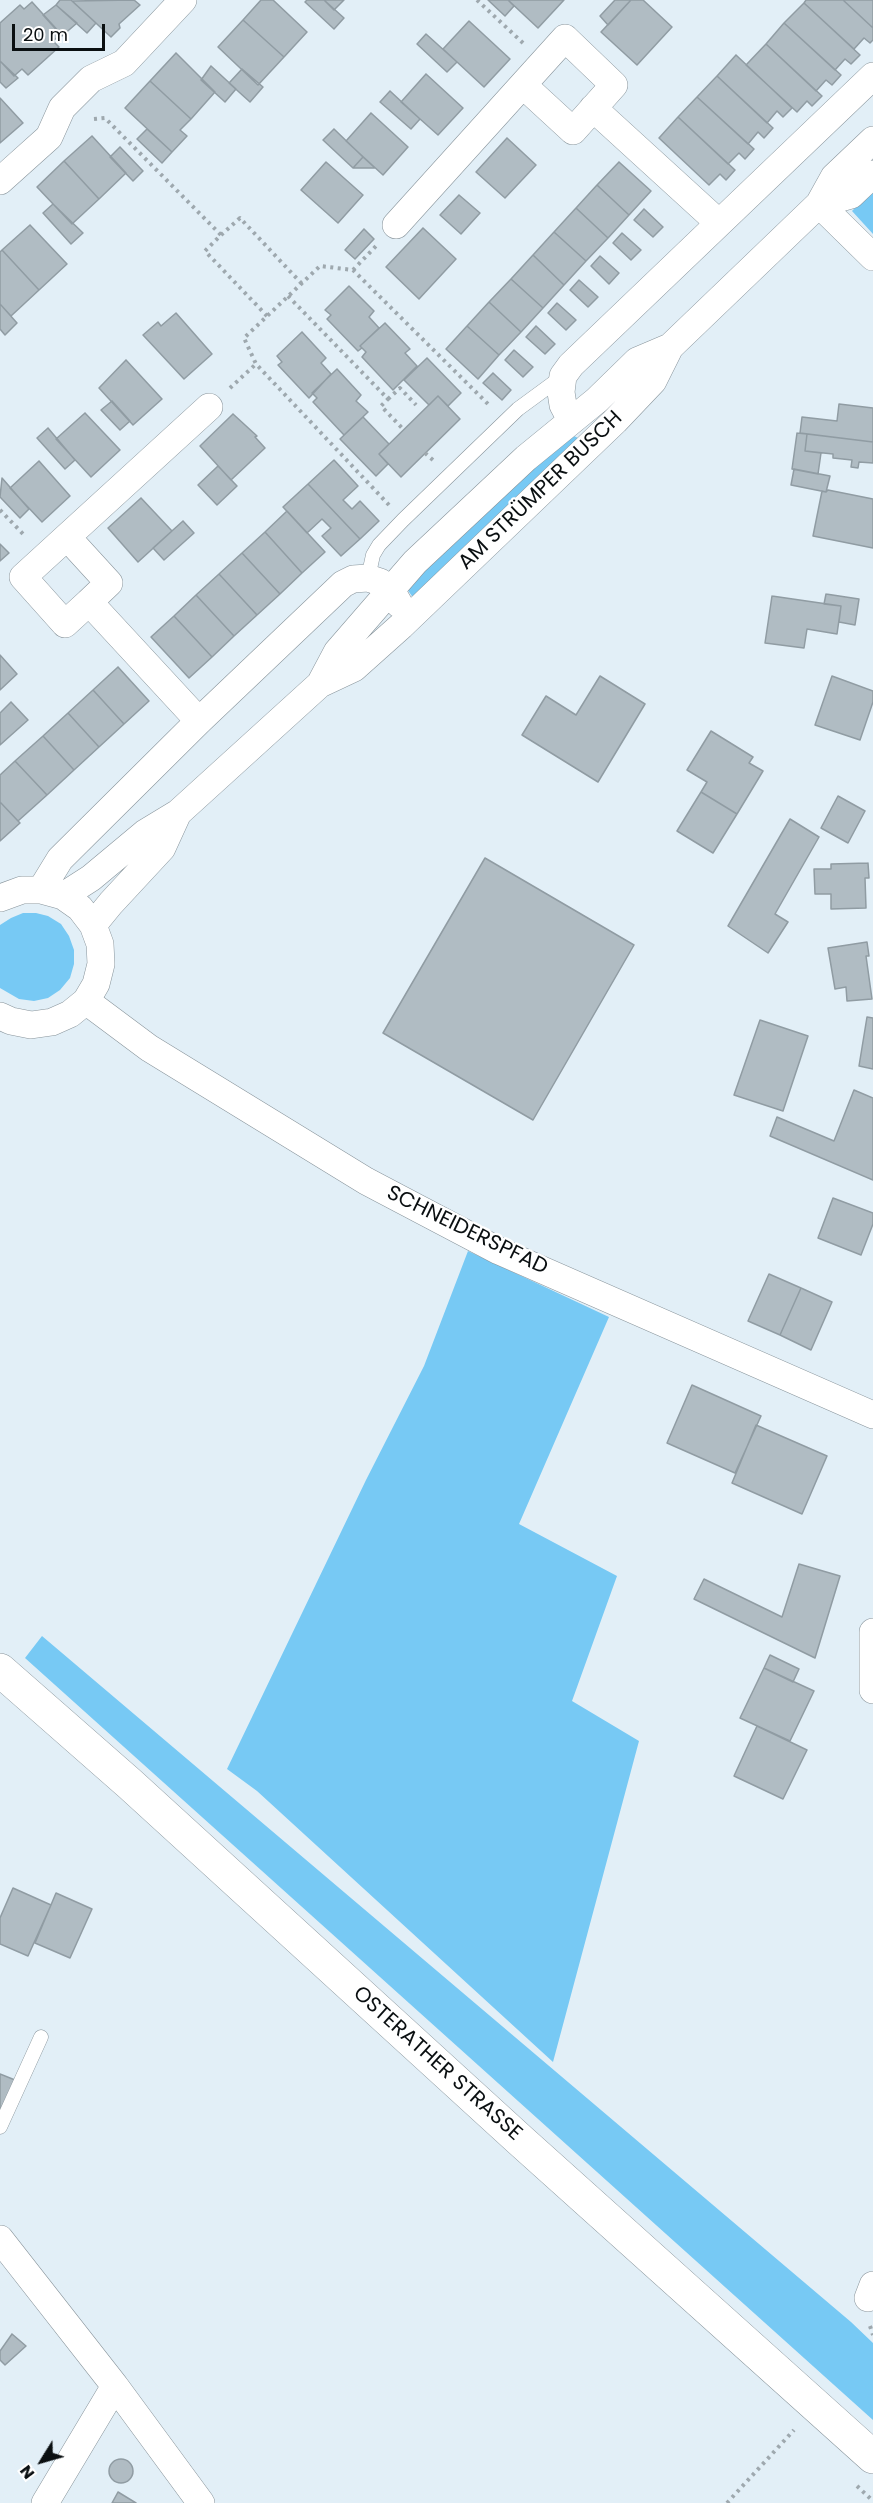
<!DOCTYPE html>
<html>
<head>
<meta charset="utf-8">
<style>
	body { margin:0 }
	#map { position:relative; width:873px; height:2503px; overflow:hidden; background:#e2eff7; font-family:Poppins,sans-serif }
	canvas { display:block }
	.north { position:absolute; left:12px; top:2431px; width:60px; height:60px; -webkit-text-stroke:4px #fff; paint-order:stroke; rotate:233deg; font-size:16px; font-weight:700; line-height:24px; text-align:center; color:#0a0f11 }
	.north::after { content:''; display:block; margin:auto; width:21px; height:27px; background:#0a0f11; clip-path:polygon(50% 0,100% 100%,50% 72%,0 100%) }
	.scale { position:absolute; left:12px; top:24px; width:93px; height:27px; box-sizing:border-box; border:3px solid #0a0f11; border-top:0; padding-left:8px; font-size:18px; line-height:21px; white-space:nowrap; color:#0a0f11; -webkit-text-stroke:4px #fff; paint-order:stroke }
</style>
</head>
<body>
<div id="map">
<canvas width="873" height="2503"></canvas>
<div class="north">N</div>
<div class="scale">20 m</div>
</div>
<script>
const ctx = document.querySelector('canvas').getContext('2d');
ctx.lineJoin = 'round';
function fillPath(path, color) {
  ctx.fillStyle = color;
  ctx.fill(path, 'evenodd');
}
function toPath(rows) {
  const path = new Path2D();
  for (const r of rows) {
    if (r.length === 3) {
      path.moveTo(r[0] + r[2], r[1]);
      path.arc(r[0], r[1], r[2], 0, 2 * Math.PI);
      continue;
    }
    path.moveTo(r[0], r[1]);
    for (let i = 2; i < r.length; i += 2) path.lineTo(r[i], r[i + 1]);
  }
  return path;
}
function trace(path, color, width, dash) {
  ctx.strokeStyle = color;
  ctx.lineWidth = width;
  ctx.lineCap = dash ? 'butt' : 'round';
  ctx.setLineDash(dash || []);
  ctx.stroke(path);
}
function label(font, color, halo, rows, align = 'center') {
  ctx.font = font + ' Poppins,sans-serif';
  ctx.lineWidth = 4.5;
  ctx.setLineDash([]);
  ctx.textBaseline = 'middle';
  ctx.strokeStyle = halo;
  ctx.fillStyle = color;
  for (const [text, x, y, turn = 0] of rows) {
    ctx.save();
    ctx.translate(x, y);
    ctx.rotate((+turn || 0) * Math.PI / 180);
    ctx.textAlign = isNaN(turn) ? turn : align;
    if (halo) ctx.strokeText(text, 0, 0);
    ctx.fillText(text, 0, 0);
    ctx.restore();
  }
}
fillPath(toPath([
	[873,189,873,234,852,211],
	[568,433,582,440,414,599,407,589,418,570],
	[23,913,36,913,48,916,61,924,69,936,74,950,74,964,70,978,60,990,48,998,34,1001,19,999,0,988,0,925,11,918],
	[468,1251,609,1317,519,1524,617,1576,572,1701,639,1741,553,2062,257,1791,227,1769,366,1480,424,1366],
	[42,1636,851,2322,873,2343,873,2420,25,1658]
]), '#77c9f4');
const building = toPath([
	[60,0,71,0,96,23,87,33,56,5,60,0],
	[134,0,140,5,119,24,120,28,111,37,72,1,134,0],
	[261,0,273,0,307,32,284,57,243,20,261,0],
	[307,0,324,0,344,18,334,29,305,2,307,0],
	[324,0,344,0,334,10,324,0],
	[488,0,508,0,514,6,505,16,488,0],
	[508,0,564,0,538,28,508,0],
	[615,0,631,0,608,25,600,16,615,0],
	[631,0,643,0,672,27,637,65,601,32,631,0],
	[806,0,843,0,873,28,873,40,870,43,864,38,854,49,804,3,806,0],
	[843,0,873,0,873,28,843,0],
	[32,2,61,34,53,41,59,47,28,75,22,69,14,76,0,61,0,23,20,5,24,9,32,2],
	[804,3,860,55,851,64,845,59,835,70,784,23,804,3],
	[56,5,77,23,62,36,43,15,56,5],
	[243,20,284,57,258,85,218,47,243,20],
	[469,21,510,59,484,87,443,49,469,21],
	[784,23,841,75,832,85,826,80,816,91,766,44,784,23],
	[426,34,457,62,447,72,417,44,426,34],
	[766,44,822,96,812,106,807,101,797,112,746,65,766,44],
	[176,53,215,92,191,119,150,81,176,53],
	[736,55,792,108,783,117,777,111,767,123,717,76,736,55],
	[0,61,18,78,6,88,0,82,0,61],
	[211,66,236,89,225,102,201,80,211,66],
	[242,69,263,87,250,102,229,83,242,69],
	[426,74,463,108,438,135,401,102,426,74],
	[717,76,773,128,764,138,758,132,748,144,697,97,717,76],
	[150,81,191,119,180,130,187,136,172,152,125,108,150,81],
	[390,91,420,119,411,129,380,102,390,91],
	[697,97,754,149,745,159,739,153,728,164,678,117,697,97],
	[0,98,23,123,0,143,0,98],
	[371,113,408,147,383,175,346,141,371,113],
	[678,117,735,170,726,180,720,174,709,185,659,138,678,117],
	[147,129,172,152,162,163,137,139,147,129],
	[334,129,363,157,353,168,323,140,334,129],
	[92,136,126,173,99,199,64,161,92,136],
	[507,138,536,165,505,198,476,172,507,138],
	[120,147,143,171,133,181,110,157,120,147],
	[363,157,375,168,353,168,363,157],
	[64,161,99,199,72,224,37,187,64,161],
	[326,162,363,195,338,223,301,190,326,162],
	[619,162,651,191,629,215,597,185,619,162],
	[597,185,629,215,608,238,576,208,597,185],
	[459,195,480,213,461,234,440,215,459,195],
	[53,204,83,233,71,244,43,213,53,204],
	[576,208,608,238,586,261,554,232,576,208],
	[644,209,663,227,653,237,634,220,644,209],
	[30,225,67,264,39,290,2,250,30,225],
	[423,228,456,259,419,299,386,267,423,228],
	[364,229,374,239,355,259,345,250,364,229],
	[554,232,586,261,564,285,533,255,554,232],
	[622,233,641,250,631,260,613,243,622,233],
	[2,250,39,290,11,316,0,304,0,252,2,250],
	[533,255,564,285,543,308,511,279,533,255],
	[600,256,619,273,609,284,591,266,600,256],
	[511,279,543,308,521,332,489,302,511,279],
	[579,280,598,297,588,307,570,290,579,280],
	[349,286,374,311,369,317,379,328,360,346,362,348,358,351,327,319,331,315,325,310,349,286],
	[489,302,521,332,499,355,467,326,489,302],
	[557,303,576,320,566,330,548,313,557,303],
	[0,304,17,323,5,335,0,329,0,304],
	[176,313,212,354,184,379,143,335,158,322,161,326,176,313],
	[385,323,410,349,405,353,417,366,393,390,362,357,366,352,360,346,385,323],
	[467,326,499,355,478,379,446,349,467,326],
	[536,326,555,344,545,354,526,337,536,326],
	[302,332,326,358,321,363,331,374,309,398,278,365,282,362,277,356,302,332],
	[514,350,533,367,523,377,505,360,514,350],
	[427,358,461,393,448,406,438,396,429,405,404,380,427,358],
	[126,360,162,399,133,425,99,388,126,360],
	[337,369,361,395,356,401,368,412,344,435,313,402,317,398,312,393,337,369],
	[493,373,511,390,502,400,483,383,493,373],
	[438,396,460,419,401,477,379,454,438,396],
	[112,401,130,421,120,430,101,410,112,401],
	[839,404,873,408,873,442,800,433,802,417,837,421,839,404],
	[85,413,120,450,91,477,56,439,85,413],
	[233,414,257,436,255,437,265,448,231,480,200,446,233,414],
	[363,417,389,444,379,454,388,464,376,476,340,439,363,417],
	[48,428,75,460,65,469,37,438,48,428],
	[797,433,807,434,805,451,821,453,818,474,792,469,797,433],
	[807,434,873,442,873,463,859,462,858,468,851,467,852,460,833,458,833,454,805,451,807,434],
	[334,460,358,486,343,500,352,509,360,501,379,521,360,539,308,484,334,460],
	[39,461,70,496,42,522,10,488,39,461],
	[218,466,237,486,217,505,198,485,218,466],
	[794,469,830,476,826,492,791,485,794,469],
	[2,478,29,509,20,518,0,497,2,478],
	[308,484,360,539,341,556,322,536,331,528,322,519,307,533,283,507,308,484],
	[828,490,873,499,873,548,813,536,822,491,826,492,828,490],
	[141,498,172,531,138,562,108,528,141,498],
	[287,511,325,552,302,573,265,532,287,511],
	[183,521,194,533,164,560,153,548,183,521],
	[265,532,302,573,280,594,242,553,265,532],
	[0,544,9,553,0,561,0,544],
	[242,553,280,594,257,615,219,574,242,553],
	[219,574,257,615,234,636,196,595,219,574],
	[826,594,859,599,855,625,839,622,841,606,824,604,826,594],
	[196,595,234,636,212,657,174,616,196,595],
	[772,596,841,606,837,634,807,629,804,648,765,643,772,596],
	[174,616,212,657,189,678,151,637,174,616],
	[0,655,17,674,0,690,0,655],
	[118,667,149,701,124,724,93,690,118,667],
	[600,676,645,704,598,782,522,735,546,696,576,715,600,676],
	[832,676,873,691,873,702,860,740,815,725,832,676],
	[93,690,124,724,99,747,68,713,93,690],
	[11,702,28,720,0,745,0,713,11,702],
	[68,713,99,747,74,770,43,736,68,713],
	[711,731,753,757,749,763,763,771,737,814,701,792,707,782,687,770,711,731],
	[43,736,74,770,47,795,15,761,43,736],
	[15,761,47,795,18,821,0,802,0,775,15,761],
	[701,792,737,814,713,853,677,831,701,792],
	[838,796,865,811,848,843,821,828,838,796],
	[0,802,20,823,0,841,0,802],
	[790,819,819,837,775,914,788,922,768,953,728,926,790,819],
	[485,858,634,945,533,1120,383,1033,485,858],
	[868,863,869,878,865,878,866,908,831,909,831,894,815,894,814,869,831,869,831,864,868,863],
	[867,942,869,956,866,956,872,999,847,1001,846,987,835,989,828,948,867,942],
	[867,1017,873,1018,873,1069,859,1066,867,1017],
	[760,1020,808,1036,783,1111,734,1095,760,1020],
	[854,1090,873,1098,873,1180,770,1136,777,1117,834,1141,854,1090],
	[833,1198,873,1213,873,1224,861,1255,818,1238,833,1198],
	[769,1274,801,1288,780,1335,748,1321,769,1274],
	[801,1288,832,1302,811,1350,780,1335,801,1288],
	[692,1385,761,1416,735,1473,667,1443,692,1385],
	[756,1425,827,1456,802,1514,732,1483,756,1425],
	[799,1564,840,1576,815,1658,694,1599,704,1579,782,1617,799,1564],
	[770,1655,799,1669,793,1682,764,1668,770,1655],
	[764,1668,814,1691,790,1741,740,1718,764,1668],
	[757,1726,807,1750,783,1799,734,1776,757,1726],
	[13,1888,51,1905,28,1956,0,1944,0,1918,13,1888],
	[56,1893,92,1909,70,1958,35,1943,56,1893],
	[0,2074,15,2080,0,2117,0,2074],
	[12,2334,26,2346,5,2365,0,2360,0,2351,12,2334],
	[121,2471,12],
	[118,2492,136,2503,112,2503,118,2492]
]);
fillPath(building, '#b0bcc3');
trace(building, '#909ca3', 1.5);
const lane = toPath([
	[368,578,373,555,379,545,403,520,518,409,563,376],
	[0,2127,41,2037]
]);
const street = toPath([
	[593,108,719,223],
	[0,181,49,137,62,108,91,79,124,63,183,0],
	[819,204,873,257],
	[819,204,851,195,873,174],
	[396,225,565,38,614,85,573,131,523,85],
	[571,420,563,405,561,392,563,376,571,365,873,76],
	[67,537,109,583,89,602,199,721],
	[89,602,65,624,23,577,209,407],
	[320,684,337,652,415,562,526,458,597,400,637,361,670,347,819,204,834,177,873,140],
	[178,813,320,684,354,668,401,626,615,421,653,381,670,347],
	[41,890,60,859,199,721,343,584,353,579,368,578,380,582,391,590,399,604],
	[63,896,91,878,145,833,178,813,162,848,111,903,93,925],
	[0,898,22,890,41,890,63,896,80,908,93,925,100,944,101,964,96,984,86,1001,70,1014,52,1022,31,1025,11,1021,0,1016],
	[86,1001,149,1048,366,1181,499,1251,873,1415],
	[873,1632,873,1690],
	[0,2239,115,2386,201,2503],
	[868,2298,873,2285],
	[45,2503,115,2386]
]);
const secondary = toPath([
	[0,1670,130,1784,521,2141,873,2457]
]);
trace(lane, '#88949b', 15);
trace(street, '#88949b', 28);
trace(secondary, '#88949b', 34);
trace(toPath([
	[477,0,523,43],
	[94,119,105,118,221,235],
	[353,270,377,245],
	[288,296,388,399,381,406,404,430],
	[267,316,205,251,221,235,240,218,302,284],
	[230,388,256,364],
	[388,399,400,388,416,405],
	[425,453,433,460],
	[389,505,256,364,244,338,320,266,353,270,490,406],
	[0,510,26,537],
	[870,2326,873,2335],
	[857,2486,873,2501],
	[727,2503,794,2430]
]), '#9ea8ae', 4, [3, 4.5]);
trace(lane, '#fff', 14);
trace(street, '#fff', 27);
trace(secondary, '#fff', 33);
label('21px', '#0a0f11', '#fff', [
	["AM STRÜMPER BUSCH",541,491,-44],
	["SCHNEIDERSPFAD",467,1231,26],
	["OSTERATHER STRASSE",437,2064,42]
]);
</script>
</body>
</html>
